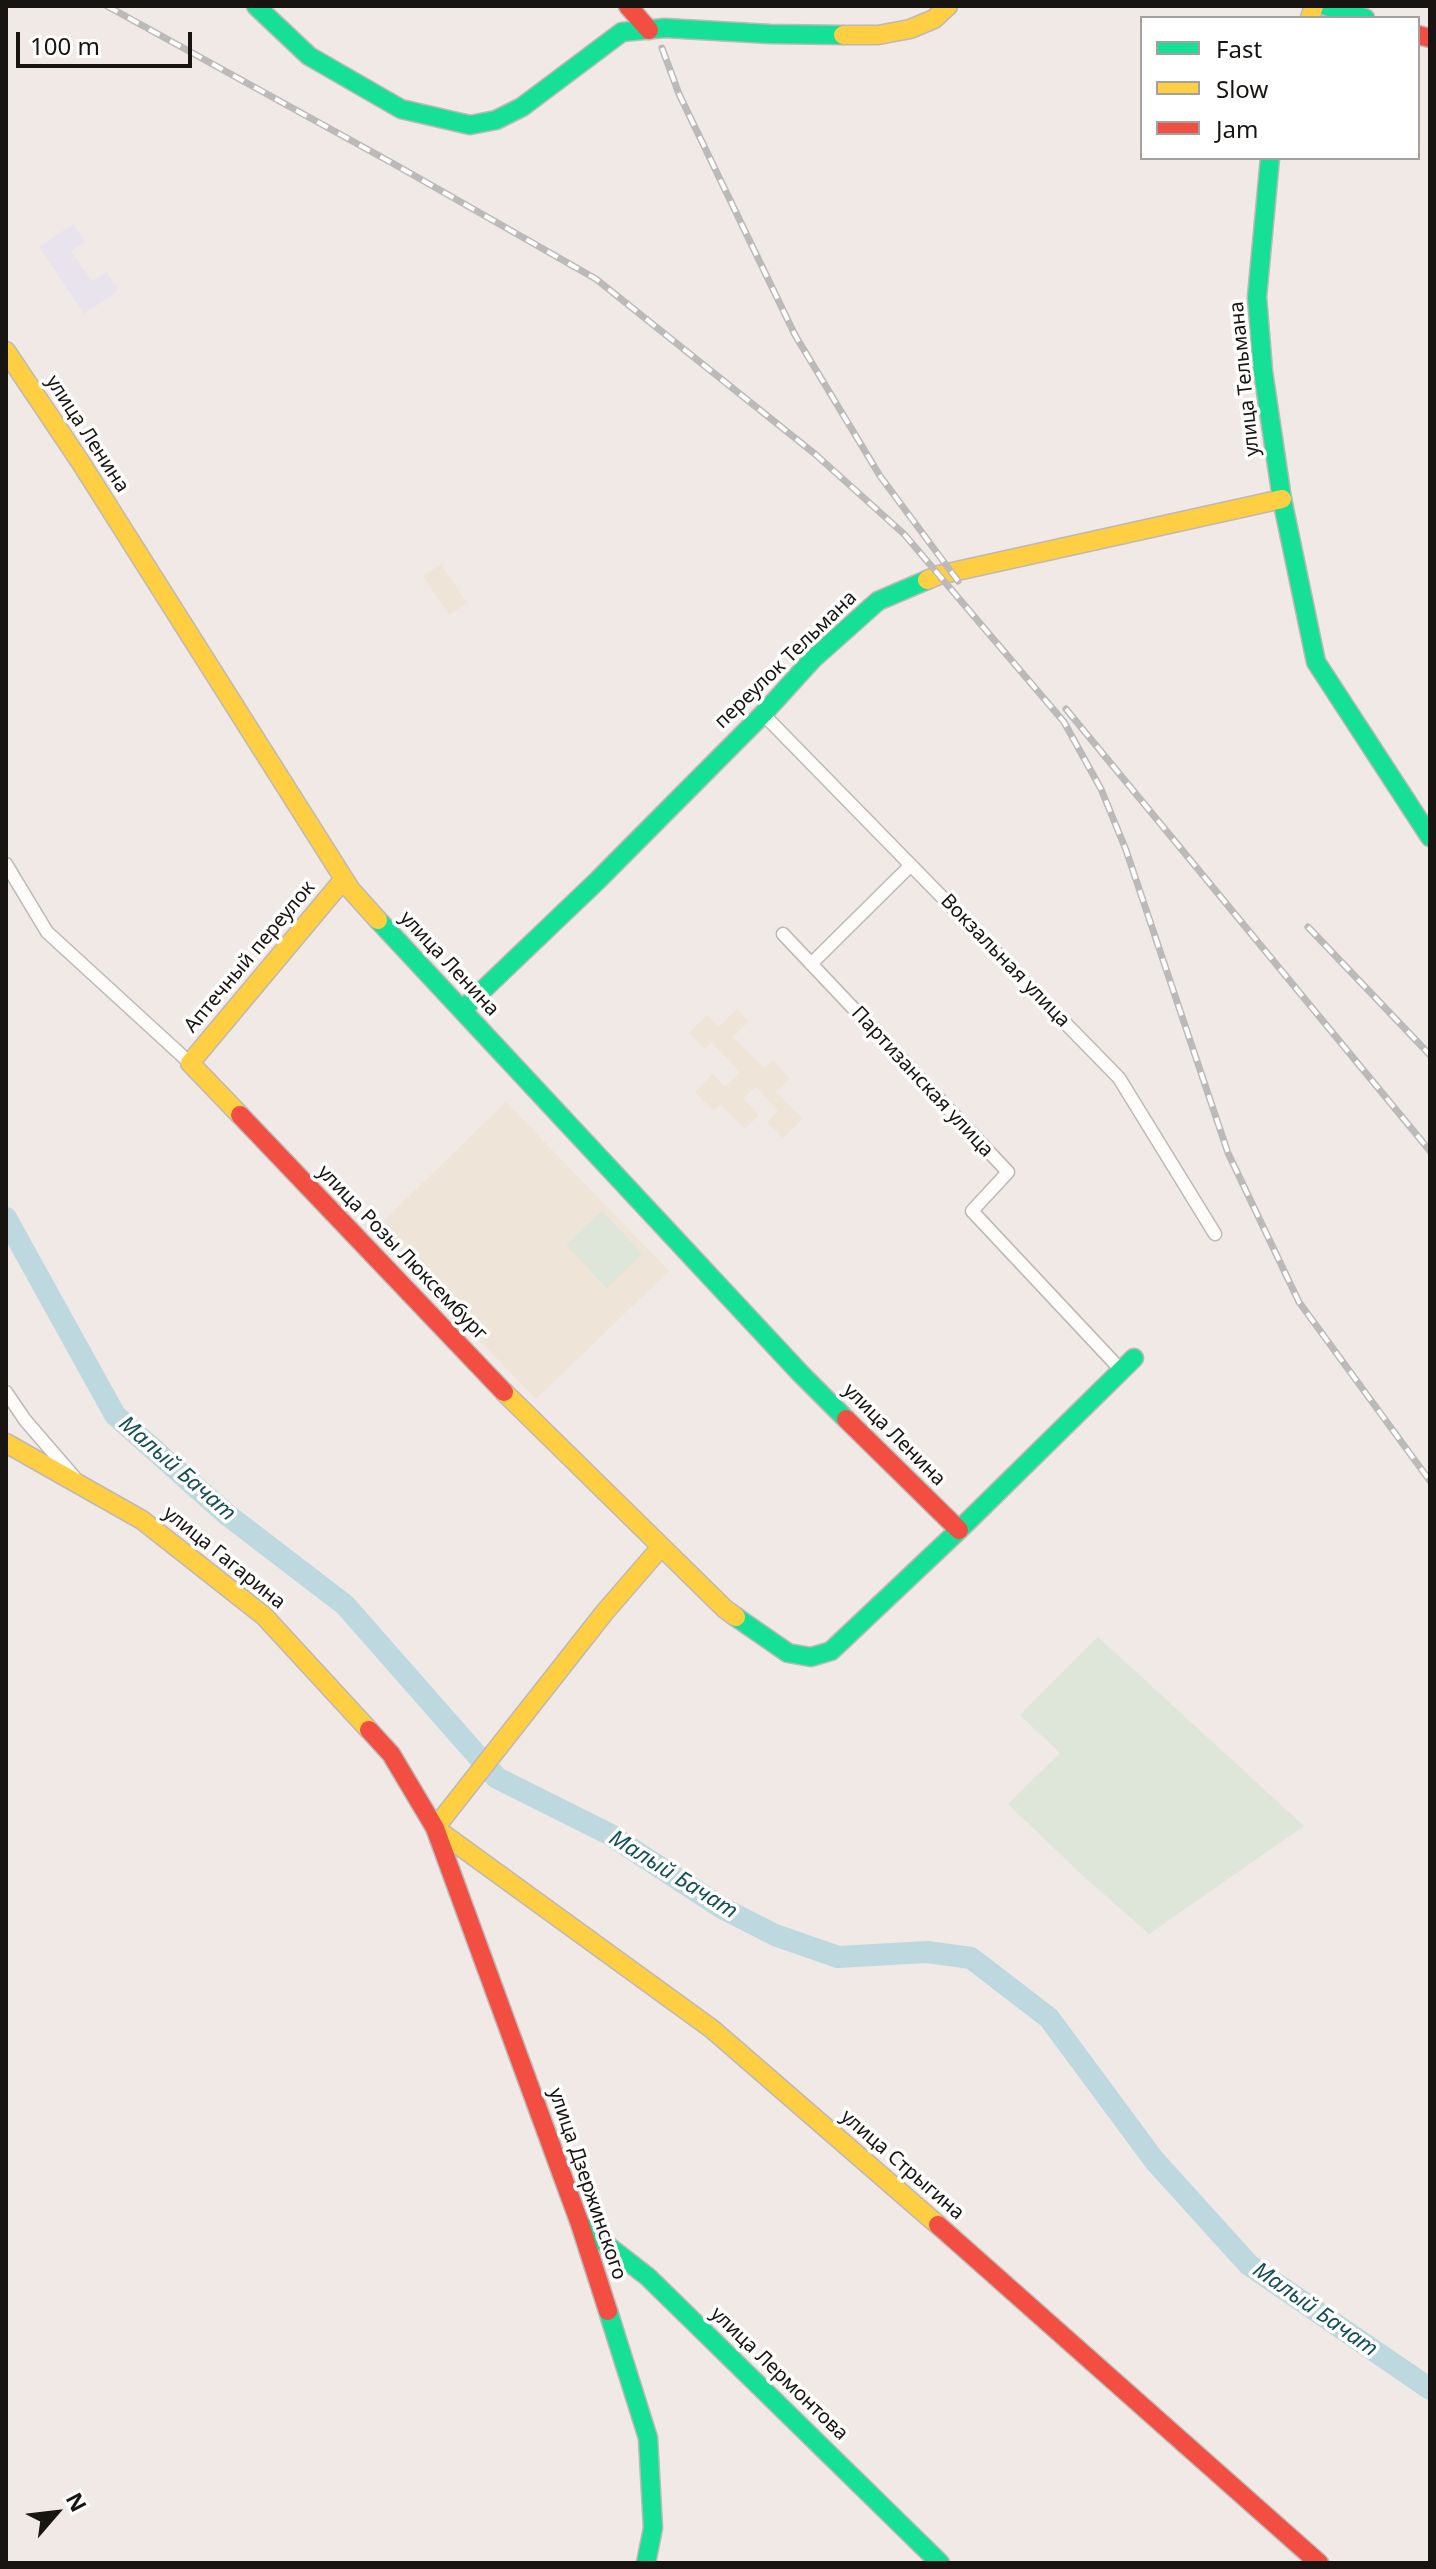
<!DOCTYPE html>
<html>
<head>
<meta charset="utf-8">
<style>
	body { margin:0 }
	#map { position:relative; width:1436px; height:2569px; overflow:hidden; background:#f1e9e6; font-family:"Noto Sans",sans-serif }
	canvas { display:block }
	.frame { position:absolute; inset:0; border:8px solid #181411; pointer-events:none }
	.legend { position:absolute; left:1140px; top:16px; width:280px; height:144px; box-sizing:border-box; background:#fff; border:2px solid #a3a1a0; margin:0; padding:10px 14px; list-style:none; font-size:24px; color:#181411 }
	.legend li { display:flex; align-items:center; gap:16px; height:40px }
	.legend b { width:40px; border:2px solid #a3a1a0 }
	.north { position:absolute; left:16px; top:2473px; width:80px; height:80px; -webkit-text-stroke:6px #fff; paint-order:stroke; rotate:62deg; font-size:22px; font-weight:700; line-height:32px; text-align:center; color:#181411 }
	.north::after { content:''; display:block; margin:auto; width:28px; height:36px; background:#181411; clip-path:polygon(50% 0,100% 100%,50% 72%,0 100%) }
	.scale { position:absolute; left:16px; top:32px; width:176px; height:36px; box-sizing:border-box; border:4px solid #181411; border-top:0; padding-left:10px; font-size:24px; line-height:28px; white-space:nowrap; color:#181411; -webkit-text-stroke:6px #fff; paint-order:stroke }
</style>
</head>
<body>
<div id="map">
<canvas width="1436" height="2569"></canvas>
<div class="frame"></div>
<ul class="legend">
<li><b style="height:10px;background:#16e098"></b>Fast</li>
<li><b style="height:10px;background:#ffcf43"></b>Slow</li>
<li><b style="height:10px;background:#f24e42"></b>Jam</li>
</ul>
<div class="north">N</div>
<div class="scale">100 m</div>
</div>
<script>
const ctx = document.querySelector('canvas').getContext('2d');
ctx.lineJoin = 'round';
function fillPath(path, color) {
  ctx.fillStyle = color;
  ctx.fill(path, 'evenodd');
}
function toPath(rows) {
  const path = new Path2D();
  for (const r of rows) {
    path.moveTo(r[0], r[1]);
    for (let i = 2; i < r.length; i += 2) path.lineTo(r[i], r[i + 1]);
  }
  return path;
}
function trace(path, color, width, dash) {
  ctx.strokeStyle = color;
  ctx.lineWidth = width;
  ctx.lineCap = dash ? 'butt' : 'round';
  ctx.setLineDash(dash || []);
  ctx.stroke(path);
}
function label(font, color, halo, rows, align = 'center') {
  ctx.font = font + ' "Noto Sans",sans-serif';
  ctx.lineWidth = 7;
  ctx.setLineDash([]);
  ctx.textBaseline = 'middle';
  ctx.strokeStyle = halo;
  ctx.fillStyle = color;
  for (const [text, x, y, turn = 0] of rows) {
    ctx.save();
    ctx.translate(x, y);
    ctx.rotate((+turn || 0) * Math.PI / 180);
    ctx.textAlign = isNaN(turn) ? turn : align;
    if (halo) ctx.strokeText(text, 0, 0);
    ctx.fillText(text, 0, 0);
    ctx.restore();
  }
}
fillPath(toPath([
	[441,564,467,603,449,615,423,576],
	[737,1009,749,1021,733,1037,764,1068,773,1061,790,1078,776,1092,803,1119,783,1138,767,1122,778,1111,756,1087,744,1098,759,1115,745,1129,721,1105,714,1111,695,1092,713,1074,725,1087,740,1072,712,1043,705,1049,689,1033,707,1015,719,1027],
	[506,1102,669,1271,536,1399,373,1231]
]), '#efe4d8');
fillPath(toPath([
	[73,224,85,241,71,251,92,281,107,272,119,290,84,314,39,247]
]), '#e9e3ed');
fillPath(toPath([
	[602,1211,642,1254,607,1288,566,1245],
	[1098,1637,1304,1826,1149,1934,1080,1873,1008,1804,1060,1753,1020,1715]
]), '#dee5d9');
trace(toPath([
	[6,1218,115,1415,225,1513,345,1605,497,1778,609,1834,722,1908,775,1935,838,1957,927,1952,971,1958,1049,2018,1154,2160,1249,2265,1430,2389]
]), '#bdd8de', 22);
const street = toPath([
	[763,714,1119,1078,1215,1234],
	[6,864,47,932,190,1063],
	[783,934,1008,1172,972,1211,1121,1370],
	[811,964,911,865],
	[6,1392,25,1420,75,1478]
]);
const fast = toPath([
	[256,6,309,56,401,109,470,125,496,120,522,107,622,32,665,28,770,34,843,35],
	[1326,6,1365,18],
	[1270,158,1257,297,1263,371,1282,499,1316,662,1430,837],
	[378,920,801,1374,846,1419],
	[462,1010,597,881,763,714,813,659,878,601,927,580],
	[736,1617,788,1653,811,1657,831,1651,959,1530,1134,1358],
	[580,2224,648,2277,940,2563],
	[608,2311,648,2438,653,2528,646,2563]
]);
const slow = toPath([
	[1310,18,1314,6],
	[843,35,878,35,910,29,934,19,948,6],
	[6,351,81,463,351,890,378,920],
	[927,580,939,575,1282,499],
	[240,1115,190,1063,344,879],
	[504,1392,725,1609,736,1617],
	[6,1443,142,1520,264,1616,369,1730],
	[435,1828,712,2029,938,2225],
	[435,1828,604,1613,661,1547]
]);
const jam = toPath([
	[628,6,649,30],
	[1418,35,1430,38],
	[240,1115,504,1392],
	[846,1419,959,1530],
	[369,1730,391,1754,435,1828,580,2224,608,2311],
	[938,2225,1319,2563]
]);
trace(street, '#beb8b6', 15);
trace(fast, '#beb8b6', 21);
trace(slow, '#beb8b6', 21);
trace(jam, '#beb8b6', 21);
trace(street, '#fdfcfb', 12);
trace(fast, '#16e098', 18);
trace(slow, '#ffcf43', 18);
trace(jam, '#f24e42', 18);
const rail = toPath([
	[107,6,394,164,596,279,815,454,904,534,1064,722,1101,789,1126,850,1228,1153,1299,1302,1430,1481],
	[662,48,679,94,795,335,880,476,958,581],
	[1066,709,1430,1151],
	[1308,927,1430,1055]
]);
trace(rail, '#bcbab9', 7);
trace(rail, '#fff', 4, [12]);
label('20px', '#181411', '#fff', [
	["улица Тельмана",1245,379,-96],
	["улица Ленина",87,434,57],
	["переулок Тельмана",786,660,-44],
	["Аптечный переулок",250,957,-50],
	["Вокзальная улица",1005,961,46],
	["улица Ленина",449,964,47],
	["Партизанская улица",922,1082,47],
	["улица Розы Люксембург",402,1253,46],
	["улица Ленина",894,1435,45],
	["улица Гагарина",224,1558,39],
	["улица Стрыгина",902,2165,41],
	["улица Дзержинского",587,2184,71],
	["улица Лермонтова",779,2374,44]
]);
label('italic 22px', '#144e59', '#fff', [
	["Малый Бачат",177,1469,41],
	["Малый Бачат",673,1875,32],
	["Малый Бачат",1315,2310,35]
]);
</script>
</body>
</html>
